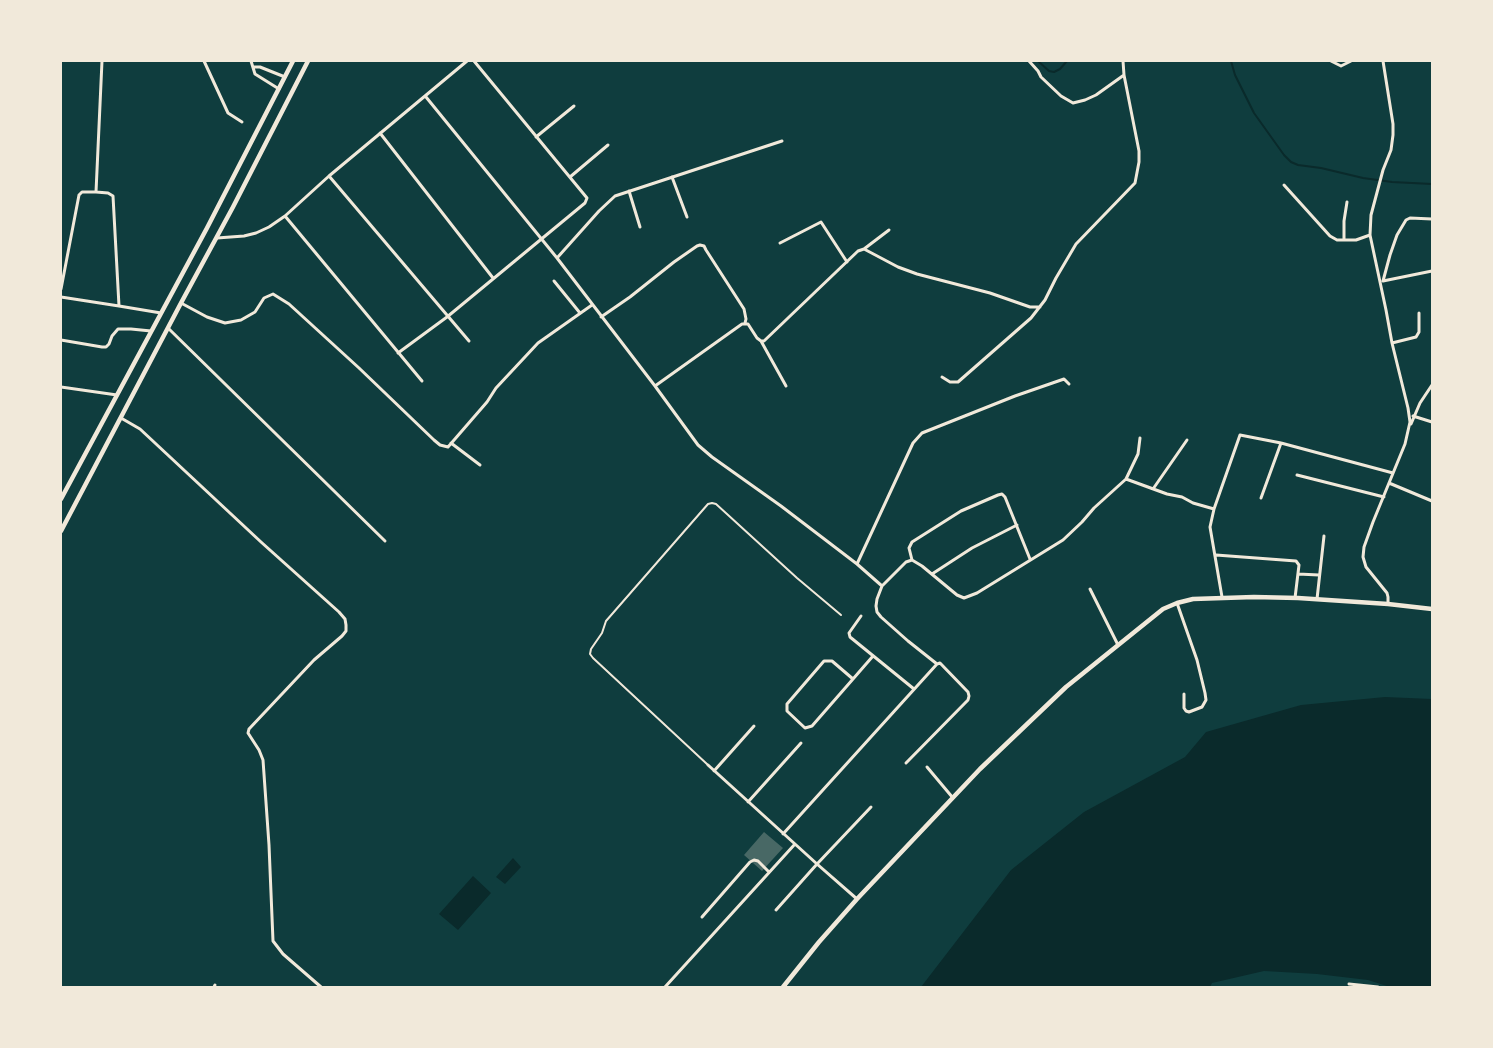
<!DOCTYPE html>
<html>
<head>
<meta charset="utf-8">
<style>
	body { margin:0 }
	#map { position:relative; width:1493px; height:1048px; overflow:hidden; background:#0f3d3e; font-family:Manrope,sans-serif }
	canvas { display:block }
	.frame { position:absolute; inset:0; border:62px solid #f1e9da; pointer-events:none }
</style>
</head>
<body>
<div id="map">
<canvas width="1493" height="1048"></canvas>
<div class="frame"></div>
</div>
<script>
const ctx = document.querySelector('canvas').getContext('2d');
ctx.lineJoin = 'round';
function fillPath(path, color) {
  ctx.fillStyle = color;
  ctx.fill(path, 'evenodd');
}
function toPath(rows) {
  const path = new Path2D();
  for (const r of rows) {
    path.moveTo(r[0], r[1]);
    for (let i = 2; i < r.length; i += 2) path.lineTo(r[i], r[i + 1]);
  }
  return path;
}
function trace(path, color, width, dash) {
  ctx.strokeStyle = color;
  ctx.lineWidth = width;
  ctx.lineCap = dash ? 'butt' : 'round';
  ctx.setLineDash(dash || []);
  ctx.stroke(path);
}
fillPath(toPath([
	[1385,697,1432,699,1432,987,1390,987,1368,980,1317,974,1264,971,1212,983,1210,987,921,987,1011,870,1084,812,1185,757,1206,732,1301,705],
	[513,858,521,867,505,884,496,877],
	[473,876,491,893,458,930,439,914]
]), '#0a2a2b');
trace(toPath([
	[1038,61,1049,71,1054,72,1060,69,1067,61],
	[1231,61,1235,75,1254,113,1284,155,1291,162,1298,165,1321,168,1363,178,1392,182,1432,184]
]), '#0a2a2b', 2);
fillPath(toPath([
	[764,832,783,848,762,871,744,855]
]), '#486865');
trace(toPath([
	[708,765,593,658,590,654,591,649,602,633,606,621,708,504,712,503,716,504,797,578,841,615]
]), '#f1e9da', 2);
trace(toPath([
	[102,61,96,192,108,193,113,196,119,306,161,313],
	[204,61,228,113,242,122],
	[251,61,255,74,279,89],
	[1029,61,1038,71,1041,77,1061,96,1073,103,1085,100,1096,95,1124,75],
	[1331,61,1341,66,1351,61],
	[1383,61,1393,124,1393,135,1391,150,1383,170,1371,215,1370,235,1386,310,1392,343,1408,408,1410,422,1405,444,1373,522,1364,547,1363,557,1366,567,1387,593,1388,597,1388,604],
	[253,67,260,67,285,77],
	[426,97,557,258,655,386,698,445,712,457,781,506,857,564,882,586],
	[380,133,493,278],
	[536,137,574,106],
	[329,176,469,341],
	[570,177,608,145],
	[672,177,687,217],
	[1284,185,1330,236,1337,240,1356,240,1370,235],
	[629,191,640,227],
	[285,216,422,381],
	[217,238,244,236,256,233,269,227,285,216,329,176,467,61],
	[1344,240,1344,221,1347,202],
	[780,243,821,222,847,262],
	[864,249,889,230],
	[557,258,599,211,615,196,782,141],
	[554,281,580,313],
	[1383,281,1390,255,1397,235,1406,220,1410,218,1432,219],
	[1383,281,1432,271],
	[61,289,79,195,82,192,96,192],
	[61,297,119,306],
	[181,303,207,317,225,323,241,320,255,312,264,298,273,294,289,304,359,368,434,440,440,445,448,447,487,402,496,388,538,343,592,305],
	[601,317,630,297,674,262,697,246,700,245,704,246,706,250,744,309,746,319,745,323],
	[168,328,385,541],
	[61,340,102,347,106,347,109,344,112,336,118,329,131,329,151,331],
	[761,341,786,386],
	[1392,343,1416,337,1419,332,1419,313],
	[398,353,447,317,585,203,587,198,474,61],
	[942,377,950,382,958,382,1031,318,1045,300,1056,278,1076,244,1135,183,1139,162,1139,151,1124,75,1123,61],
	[655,386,742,324,748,324,757,338,761,341,764,341,858,251,864,249,898,267,917,274,990,293,1030,307,1040,307],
	[61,387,117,395],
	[1413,416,1432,422],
	[121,418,140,429,261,542,339,612,345,619,346,625,346,631,342,636,314,660,249,729,248,733,259,750,263,760,269,845,273,941,283,954,321,987],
	[1411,424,1420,403,1432,385],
	[451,443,480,465],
	[1297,475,1384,497],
	[1126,479,1138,454,1140,438],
	[1389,483,1432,501],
	[1153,489,1187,440],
	[1261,498,1281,443],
	[1216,555,1296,561,1299,565,1295,598],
	[912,560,909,548,912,542,961,511,998,495,1002,494,1005,497,1030,559],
	[857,564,913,443,922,433,1015,396,1064,379,1069,384],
	[932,574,972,548,1017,525],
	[1298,574,1319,575],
	[1090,589,1118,645],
	[1222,597,1210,527,1214,509,1240,435,1281,443,1393,473],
	[1317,599,1324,536],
	[1177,603,1197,660,1205,693,1206,700,1202,707,1189,712,1186,711,1184,708,1184,694],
	[861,616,849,633,850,637,914,689],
	[937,664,908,641,881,617,877,612,876,606,877,599,882,586,906,562,912,560,922,566,957,595,964,598,977,593,1063,540,1082,522,1094,508,1126,479,1167,494,1182,497,1193,503,1214,509],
	[853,679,832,661,824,661,787,704,787,711,805,728,812,726,853,679,873,656],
	[708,765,817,864,857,899],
	[927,767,953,798],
	[714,771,754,726],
	[748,802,801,743],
	[783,834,937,664,940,663,968,692,969,696,968,700,906,763],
	[776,910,817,864,871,807],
	[702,917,750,862,754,860,758,861,769,872],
	[1349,984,1378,987],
	[214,987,215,985],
	[665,987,795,844]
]), '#f1e9da', 3);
trace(toPath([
	[783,987,819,942,857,899,980,769,1066,687,1163,609,1177,603,1193,599,1254,597,1298,598,1388,604,1432,609]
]), '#f1e9da', 4.5);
trace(toPath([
	[61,499,207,228,293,61],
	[61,531,181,303,233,207,308,61]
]), '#f1e9da', 4.5);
</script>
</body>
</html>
